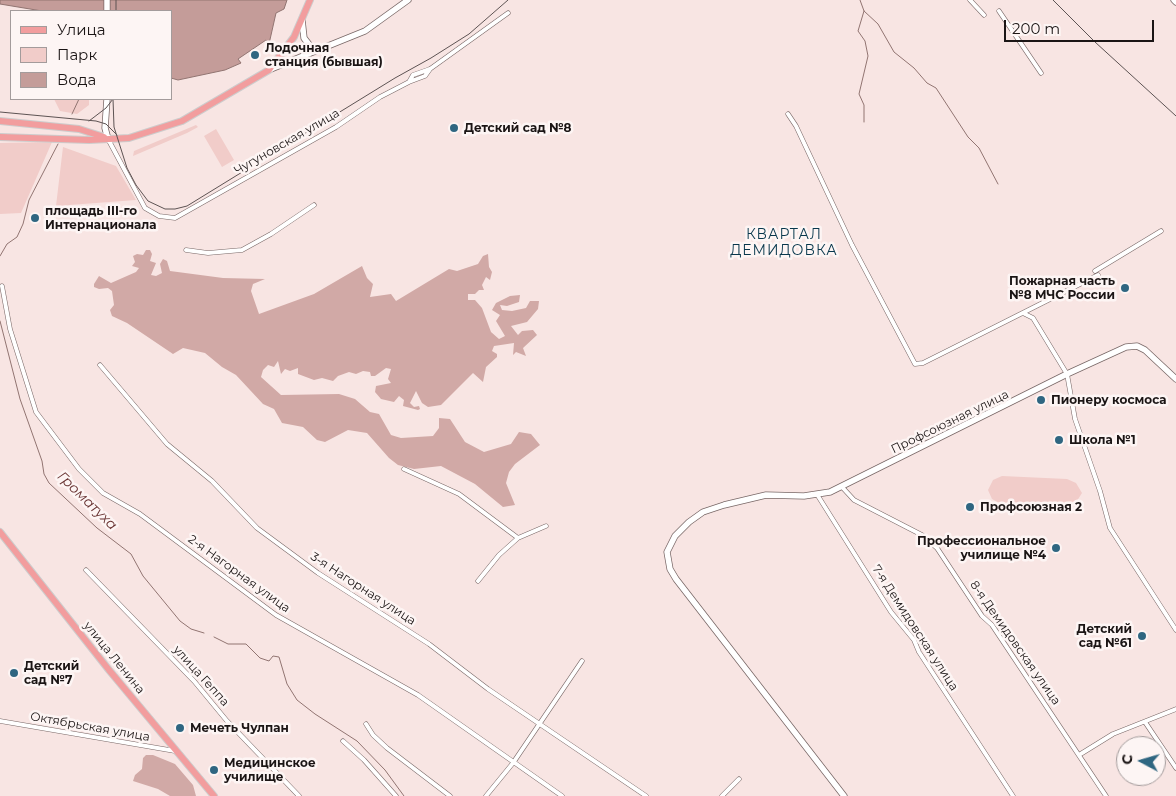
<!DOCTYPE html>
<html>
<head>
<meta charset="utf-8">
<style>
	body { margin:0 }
	#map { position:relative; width:1176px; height:796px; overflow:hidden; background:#f8e5e3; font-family:Montserrat,sans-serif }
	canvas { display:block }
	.legend { position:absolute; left:10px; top:10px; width:162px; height:90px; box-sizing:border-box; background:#fdf5f4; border:1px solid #a39b9b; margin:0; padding:6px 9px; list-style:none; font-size:15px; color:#1b1515 }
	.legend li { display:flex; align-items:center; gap:10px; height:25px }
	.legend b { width:25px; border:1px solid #a39b9b }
	.north { position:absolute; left:1116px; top:736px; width:50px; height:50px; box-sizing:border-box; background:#fdf5f4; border:1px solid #a39b9b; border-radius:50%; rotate:276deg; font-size:14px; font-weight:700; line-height:20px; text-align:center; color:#1b1515 }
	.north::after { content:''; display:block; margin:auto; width:18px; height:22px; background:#2f6681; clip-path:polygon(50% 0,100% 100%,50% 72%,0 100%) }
	.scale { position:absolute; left:1004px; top:20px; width:150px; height:22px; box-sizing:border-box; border:2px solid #1b1515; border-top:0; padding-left:6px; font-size:15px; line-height:18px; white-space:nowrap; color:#1b1515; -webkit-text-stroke:4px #fdf5f4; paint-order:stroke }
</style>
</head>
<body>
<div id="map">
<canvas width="1176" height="796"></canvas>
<ul class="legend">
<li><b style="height:6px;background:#f29d9e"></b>Улица</li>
<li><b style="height:14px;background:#f1ccc9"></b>Парк</li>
<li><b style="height:14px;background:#c49c99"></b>Вода</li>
</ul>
<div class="north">С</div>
<div class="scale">200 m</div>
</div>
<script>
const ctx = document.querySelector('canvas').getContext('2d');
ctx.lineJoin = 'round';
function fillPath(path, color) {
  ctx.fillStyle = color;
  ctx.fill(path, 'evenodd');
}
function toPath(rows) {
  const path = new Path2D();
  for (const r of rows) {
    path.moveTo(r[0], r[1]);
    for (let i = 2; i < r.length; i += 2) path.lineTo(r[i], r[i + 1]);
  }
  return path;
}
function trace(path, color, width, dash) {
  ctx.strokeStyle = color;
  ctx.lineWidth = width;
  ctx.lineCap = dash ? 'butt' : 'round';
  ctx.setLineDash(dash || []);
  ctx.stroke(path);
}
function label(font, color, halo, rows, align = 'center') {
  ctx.font = font + ' Montserrat,sans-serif';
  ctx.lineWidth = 5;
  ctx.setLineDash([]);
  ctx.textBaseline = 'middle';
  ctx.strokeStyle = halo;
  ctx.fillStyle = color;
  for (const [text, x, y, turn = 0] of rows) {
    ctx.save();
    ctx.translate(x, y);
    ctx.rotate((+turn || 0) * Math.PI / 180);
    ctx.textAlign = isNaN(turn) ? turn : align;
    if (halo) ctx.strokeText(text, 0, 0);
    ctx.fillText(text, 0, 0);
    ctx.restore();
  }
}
fillPath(toPath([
	[54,99,89,99,89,105,77,114,60,111],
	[196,125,198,127,187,133,133,156,134,151],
	[216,129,234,160,222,167,204,136],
	[52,142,21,213,0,214,0,143],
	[63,147,116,166,136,200,56,206],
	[1002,476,1067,479,1076,483,1082,493,1075,504,1065,507,1001,504,992,499,988,490,993,480]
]), '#f1ccc9');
fillPath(toPath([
	[146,250,150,250,152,254,150,261,156,263,151,275,156,276,162,273,160,264,163,259,167,261,170,271,223,278,265,279,253,284,251,291,259,314,314,294,362,266,367,278,373,284,370,297,391,294,396,301,449,269,457,271,478,264,483,256,488,254,489,267,492,272,490,280,486,277,482,285,484,290,479,290,475,294,468,294,468,300,475,300,482,308,491,332,499,339,505,336,496,321,500,315,492,310,496,303,510,296,520,295,519,302,507,306,500,305,502,310,512,311,526,308,530,301,539,301,538,309,527,322,511,326,518,335,522,331,533,330,537,335,523,348,526,356,516,352,513,355,514,343,494,346,492,351,497,354,497,357,486,367,483,382,473,373,441,405,428,407,422,403,416,391,410,403,414,407,419,406,420,409,418,410,403,406,404,400,399,396,394,402,381,399,375,392,376,386,391,383,388,379,391,369,386,368,375,376,371,376,370,372,363,371,356,374,349,372,338,376,333,381,322,378,314,380,298,374,298,368,290,371,285,369,281,374,278,361,274,367,268,365,263,370,261,377,281,395,339,394,355,399,370,412,379,414,391,435,401,438,433,436,439,428,439,418,450,419,465,442,484,452,511,444,519,432,531,434,540,445,515,464,509,472,506,483,515,505,503,507,475,484,441,466,414,469,398,465,389,458,367,433,348,430,325,442,317,440,303,427,282,423,274,409,263,404,236,375,222,367,205,353,183,348,173,354,127,323,112,316,110,310,114,305,112,291,108,288,99,289,94,287,94,284,99,276,111,283,136,272,139,268,132,266,135,262,133,256,137,254,143,255],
	[146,755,153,755,175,764,193,785,196,796,170,796,158,789,133,781,135,775,142,769,143,758]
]), '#d1a9a6');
const water = toPath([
	[0,0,287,0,284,9,276,13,269,44,266,40,238,59,241,63,225,70,178,80,171,78,171,11,42,11,0,4,0,0]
]);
fillPath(water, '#c49c99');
trace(water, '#917471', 1);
trace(toPath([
	[860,0,864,11,878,24,894,52,914,68,927,83,936,88,968,137,979,148,998,184],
	[864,11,858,31,865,41,868,56,859,94,864,105,864,122],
	[72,114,79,99],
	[0,256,7,244,17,237,23,224,29,200,58,144],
	[0,321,20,399,42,461,44,474,49,483,97,528,131,554,143,576,180,621,191,629,204,633],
	[214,637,228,644,246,644,260,658,269,661,273,656,279,657,287,684,297,700,315,714,357,741,385,770,404,796]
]), '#917471', 1);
const street = toPath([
	[970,0,984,15],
	[999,11,1041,73],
	[409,82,425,76,430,69],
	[788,114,796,126,852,245,915,364,923,363,953,348,1098,275],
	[108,139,145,208,159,216,175,218,336,127,380,97,409,82,413,75,430,69,508,13],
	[186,250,208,253,242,250,271,234,314,205],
	[1095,271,1161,231],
	[2,286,10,329,36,412,79,469,103,493,140,514,276,615,418,695,562,796],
	[1023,313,1033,318,1067,374,1075,419,1100,491,1110,528,1176,630],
	[100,365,167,444,212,481,257,528,318,573,429,644,488,689,646,796],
	[404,469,459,494,518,538,546,526],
	[842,487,854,500,922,535,937,548,982,616,992,625,1106,796],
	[818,496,891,612,914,640,919,652,1013,796],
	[86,570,194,681,227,721,299,796],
	[478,581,499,555,518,538],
	[0,721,175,751],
	[1145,722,1176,768],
	[366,724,373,735,387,748,450,796],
	[343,741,364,760,396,796],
	[1079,755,1113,734,1176,709],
	[486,796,513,763,582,661],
	[722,796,739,779]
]);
const secondary = toPath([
	[107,0,107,11],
	[1174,0,1176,2],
	[302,20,304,38,314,51],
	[271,69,365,31,408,0],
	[107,99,105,128,108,139],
	[844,796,676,579,670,569,667,552,675,536,689,522,703,512,724,505,766,495,804,496,830,492,1067,374,1126,347,1137,346,1145,350,1176,379]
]);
const primary = toPath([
	[0,121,79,129,104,137],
	[0,137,89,140,129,138,182,121,269,70,294,37,310,0],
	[0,532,109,670,214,796]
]);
trace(street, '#786766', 5);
trace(secondary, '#786766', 7);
trace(primary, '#cdcccc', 8);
trace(street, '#fff', 4);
trace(secondary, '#fff', 5.5);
trace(primary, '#f29d9e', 6);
trace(toPath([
	[1053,0,1095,42,1176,116],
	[116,11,116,0],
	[113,99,114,127,127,168,136,185,148,201,165,209,175,209,187,206,395,78,431,58,469,34,508,0],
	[0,112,96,121,106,124,117,135],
	[89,121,106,108,113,99]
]), '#5d5353', 1);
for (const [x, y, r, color] of [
	[255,55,5,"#2f6681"],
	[454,128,5,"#2f6681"],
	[35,218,5,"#2f6681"],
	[1125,288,5,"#2f6681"],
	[1041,400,5,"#2f6681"],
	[1059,440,5,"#2f6681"],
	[970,507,5,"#2f6681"],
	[1056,548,5,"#2f6681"],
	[1142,636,5,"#2f6681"],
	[14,673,5,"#2f6681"],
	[180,728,5,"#2f6681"],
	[214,770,5,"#2f6681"]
]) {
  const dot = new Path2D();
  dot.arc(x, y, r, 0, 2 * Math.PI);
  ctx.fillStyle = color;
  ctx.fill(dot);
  trace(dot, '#fdf5f4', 2);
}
label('bold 12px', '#1b1515', '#fdf5f4', [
	["Лодочная",265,48],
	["станция (бывшая)",265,62],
	["Детский сад №8",464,128],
	["площадь III-го",45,211],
	["Интернационала",45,225],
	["Пожарная часть",1115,281,"right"],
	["№8 МЧС России",1115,295,"right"],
	["Пионеру космоса",1051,400],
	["Школа №1",1069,440],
	["Профсоюзная 2",980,507],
	["Профессиональное",1046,541,"right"],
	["училище №4",1046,555,"right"],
	["Детский",1132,629,"right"],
	["сад №61",1132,643,"right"],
	["Детский",24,666],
	["сад №7",24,680],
	["Мечеть Чулпан",190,728],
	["Медицинское",224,763],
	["училище",224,777]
], 'left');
label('12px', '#1b1515', '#fdf5f4', [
	["Чугуновская улица",287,142,-30],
	["Профсоюзная улица",950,422,-26],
	["2-я Нагорная улица",239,574,36],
	["3-я Нагорная улица",363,589,33],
	["7-я Демидовская улица",915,628,57],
	["8-я Демидовская улица",1015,643,55],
	["улица Ленина",114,658,51],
	["улица Геппа",201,676,48],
	["Октябрьская улица",90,727,10]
]);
ctx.letterSpacing = '1px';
label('14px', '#08374c', '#fdf5f4', [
	["КВАРТАЛ",784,235],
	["ДЕМИДОВКА",784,251]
]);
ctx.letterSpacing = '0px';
label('italic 14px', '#673130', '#fdf5f4', [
	["Громатуха",87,501,44]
]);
</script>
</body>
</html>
